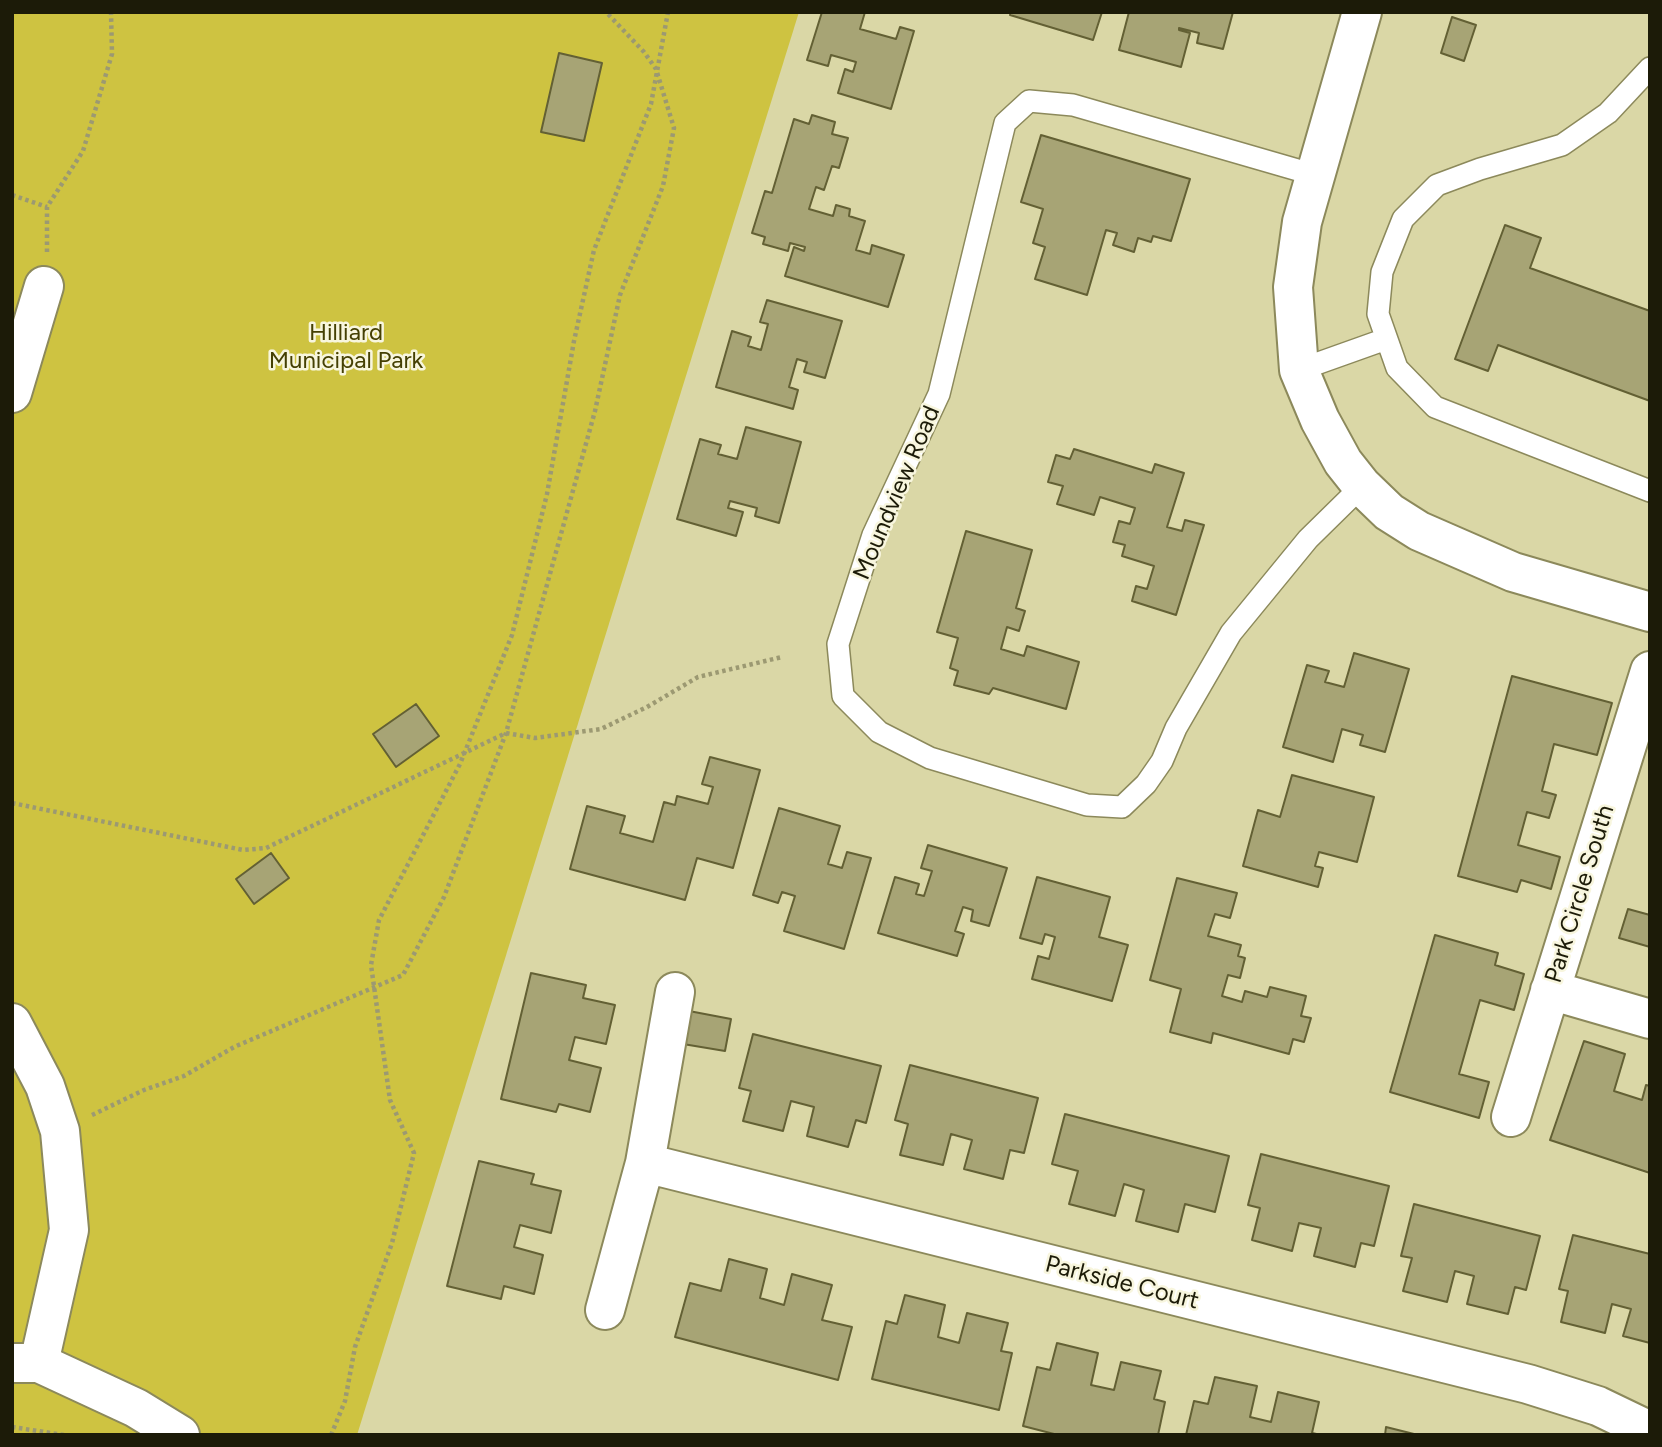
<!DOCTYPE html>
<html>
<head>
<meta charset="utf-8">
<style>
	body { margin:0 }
	#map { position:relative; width:1662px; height:1447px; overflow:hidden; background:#dad7a6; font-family:Figtree,sans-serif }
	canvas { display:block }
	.frame { position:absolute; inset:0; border:14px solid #1c1b08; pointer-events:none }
</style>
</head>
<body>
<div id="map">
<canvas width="1662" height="1447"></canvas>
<div class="frame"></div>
</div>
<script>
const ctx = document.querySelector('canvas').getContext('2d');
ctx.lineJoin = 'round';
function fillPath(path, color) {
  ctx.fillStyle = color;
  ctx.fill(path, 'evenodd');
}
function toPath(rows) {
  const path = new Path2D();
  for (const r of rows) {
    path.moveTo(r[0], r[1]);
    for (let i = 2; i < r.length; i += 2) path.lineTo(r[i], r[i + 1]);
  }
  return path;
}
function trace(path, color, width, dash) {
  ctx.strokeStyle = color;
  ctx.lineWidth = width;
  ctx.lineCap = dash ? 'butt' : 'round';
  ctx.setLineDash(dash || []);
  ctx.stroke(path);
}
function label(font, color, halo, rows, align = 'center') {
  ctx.font = font + ' Figtree,sans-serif';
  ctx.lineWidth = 5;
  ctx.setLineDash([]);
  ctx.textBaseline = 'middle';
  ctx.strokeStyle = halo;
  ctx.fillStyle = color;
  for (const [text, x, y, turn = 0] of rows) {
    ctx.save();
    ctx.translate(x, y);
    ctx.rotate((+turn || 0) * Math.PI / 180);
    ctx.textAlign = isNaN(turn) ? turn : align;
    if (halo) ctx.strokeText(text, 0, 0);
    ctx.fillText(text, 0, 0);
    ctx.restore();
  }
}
fillPath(toPath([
	[12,12,799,12,357,1435,12,1435]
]), '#cec341');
const building = toPath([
	[822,12,865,12,860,29,896,39,900,27,914,31,891,109,838,93,845,69,853,72,856,62,831,55,828,66,807,60,822,12],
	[1011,12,1102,12,1093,40,1010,15,1011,12],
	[1129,12,1233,12,1223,49,1197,43,1199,33,1179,28,1179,30,1190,33,1181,67,1119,50,1129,12],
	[1452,17,1476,25,1464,61,1441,53,1452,17],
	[559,53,602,63,584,141,541,132,559,53],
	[812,115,835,122,832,134,848,138,839,168,832,166,824,190,816,187,809,209,833,216,836,205,850,209,849,216,865,221,856,250,870,254,872,245,904,255,888,307,785,276,794,247,804,251,805,247,790,243,788,251,763,244,765,237,752,233,765,191,772,193,794,119,809,124,812,115],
	[1041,135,1190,179,1171,241,1153,236,1151,242,1138,238,1134,252,1113,245,1117,233,1106,230,1087,295,1035,279,1045,247,1033,243,1043,209,1021,202,1041,135],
	[1505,225,1541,238,1530,268,1650,311,1650,401,1498,345,1488,371,1455,359,1505,225],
	[767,300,842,321,825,378,804,372,807,362,797,359,789,387,798,390,793,409,716,387,732,331,751,337,748,346,761,350,768,324,760,322,767,300],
	[746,427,801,442,779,523,755,516,757,508,730,501,728,508,743,512,736,536,677,519,700,439,721,445,718,454,737,459,746,427],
	[1074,449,1152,473,1155,464,1184,473,1167,527,1182,531,1185,520,1204,525,1176,615,1132,601,1136,586,1147,589,1154,566,1122,556,1125,545,1113,542,1119,521,1130,524,1135,508,1100,497,1094,515,1057,504,1063,486,1048,482,1056,455,1070,459,1074,449],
	[966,531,1032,550,1016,608,1025,611,1019,631,1007,627,1001,649,1024,656,1027,646,1079,662,1066,709,993,688,989,694,954,685,958,671,950,668,958,638,937,632,966,531],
	[1354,653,1409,669,1385,752,1360,745,1363,735,1342,729,1333,762,1283,747,1307,665,1329,671,1325,682,1344,687,1354,653],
	[1512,676,1612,703,1597,755,1554,744,1542,791,1556,795,1549,818,1527,812,1518,845,1560,857,1551,889,1521,880,1517,892,1458,876,1512,676],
	[416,704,439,736,396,767,373,734,416,704],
	[710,757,760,770,733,868,697,858,685,900,570,869,587,806,625,816,620,833,653,842,664,802,675,805,677,796,708,804,713,787,702,784,710,757],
	[1292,775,1374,797,1357,862,1319,852,1315,866,1323,868,1318,887,1243,866,1258,810,1280,817,1292,775],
	[779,808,840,826,828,864,842,868,847,852,871,858,844,949,784,931,795,896,782,892,778,903,753,895,779,808],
	[928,845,1007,868,989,926,971,921,973,910,963,907,955,931,964,934,957,956,878,933,895,877,919,884,916,894,924,896,932,871,921,868,928,845],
	[271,853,289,878,254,904,236,879,271,853],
	[1037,877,1110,897,1099,937,1128,945,1112,1001,1032,979,1038,956,1049,959,1055,937,1045,934,1042,944,1020,938,1037,877],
	[1177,878,1237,893,1230,918,1215,914,1208,936,1241,945,1238,956,1245,958,1240,978,1228,975,1222,996,1242,1002,1245,991,1267,997,1270,987,1306,996,1301,1016,1311,1018,1304,1042,1293,1039,1289,1054,1213,1033,1211,1043,1170,1032,1181,989,1150,980,1177,878],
	[1628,909,1650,915,1650,947,1619,938,1628,909],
	[1435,935,1498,953,1495,965,1524,974,1514,1010,1480,1000,1459,1074,1489,1082,1479,1118,1390,1092,1435,935],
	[531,973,586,985,583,998,615,1005,606,1044,575,1037,569,1060,601,1068,590,1112,559,1104,556,1112,501,1099,531,973],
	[689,1011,731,1019,725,1051,683,1044,689,1011],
	[753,1034,881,1066,866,1123,856,1120,848,1147,807,1136,814,1107,791,1101,783,1131,743,1121,751,1091,739,1088,753,1034],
	[1584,1041,1625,1054,1614,1091,1642,1100,1646,1085,1650,1086,1650,1173,1550,1140,1584,1041],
	[910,1065,1038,1098,1024,1153,1010,1150,1003,1179,964,1169,972,1140,951,1134,943,1165,900,1155,908,1124,895,1120,910,1065],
	[1065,1114,1229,1156,1215,1212,1185,1204,1178,1232,1136,1221,1144,1190,1124,1184,1115,1216,1069,1204,1078,1171,1052,1164,1065,1114],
	[1261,1154,1389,1186,1374,1246,1361,1243,1355,1267,1314,1256,1321,1228,1299,1223,1292,1251,1252,1240,1260,1208,1248,1205,1261,1154],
	[479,1161,534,1174,531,1184,561,1191,551,1233,520,1225,514,1247,543,1255,534,1294,504,1286,501,1299,447,1286,479,1161],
	[1414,1204,1540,1236,1526,1290,1515,1287,1508,1314,1467,1304,1474,1276,1455,1271,1447,1302,1403,1291,1412,1258,1401,1256,1414,1204],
	[1573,1235,1650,1254,1650,1343,1623,1336,1631,1309,1612,1304,1605,1333,1561,1322,1568,1291,1559,1289,1573,1235],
	[729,1259,767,1269,760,1298,784,1305,792,1274,832,1285,822,1320,852,1327,838,1380,675,1337,690,1283,721,1291,729,1259],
	[905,1295,945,1305,938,1337,959,1343,967,1313,1008,1323,1001,1351,1012,1353,999,1410,872,1379,886,1321,897,1324,905,1295],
	[1057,1343,1098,1353,1091,1385,1114,1390,1121,1362,1161,1371,1154,1399,1165,1402,1158,1435,1058,1435,1023,1426,1037,1367,1050,1370,1057,1343],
	[1215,1377,1257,1386,1250,1417,1271,1422,1278,1392,1319,1402,1312,1433,1321,1435,1186,1435,1194,1401,1208,1404,1215,1377],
	[1386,1427,1418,1435,1385,1435,1386,1427]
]);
fillPath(building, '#a7a475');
trace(building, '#636034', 2);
const service = toPath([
	[1650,68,1608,113,1562,145,1480,169,1437,185,1403,219,1382,272,1378,314,1397,368,1435,407,1650,491],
	[1315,175,1073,105,1029,101,1005,123,939,394,873,535,838,644,843,696,879,732,930,758,1087,805,1122,807,1146,784,1162,761,1176,728,1231,633,1308,539,1362,486],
	[1299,370,1386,339]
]);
const minor = toPath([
	[1362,12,1302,222,1293,287,1299,370,1320,420,1343,462,1362,486,1389,512,1419,531,1513,572,1650,612],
	[12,393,44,286],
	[1550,990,1650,1019],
	[12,1023,45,1086,60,1131,69,1230,39,1363],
	[1511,1117,1650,671],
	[645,1163,1528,1384,1598,1406,1650,1431],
	[605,1310,645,1163,675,992],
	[12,1363,39,1363,136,1408,180,1435]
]);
trace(service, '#8c895b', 24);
trace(minor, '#8c895b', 42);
trace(toPath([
	[12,195,47,207],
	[47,252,47,207,83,151,112,54,111,12],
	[12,803,243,850,266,848,506,733,535,738,601,729,647,707,698,677,782,657],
	[92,1115,144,1090,184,1076,234,1047,403,975,444,897,506,733,595,411,620,295,663,186,674,128,656,69,644,52,606,12],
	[12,1427,64,1435],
	[331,1435,345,1401,355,1347,392,1243,414,1153,390,1100,371,965,379,920,460,764,512,635,547,494,574,341,594,250,651,104,668,12]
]), '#9c9972', 4.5, [3.5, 3.5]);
trace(service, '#fff', 21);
trace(minor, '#fff', 38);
label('24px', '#454003', '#f8f6de', [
	["Hilliard",346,333],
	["Municipal Park",346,361]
]);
label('24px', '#1c1b08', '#f8f6de', [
	["Moundview Road",897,493,-67],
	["Park Circle South",1580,894,-73],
	["Parkside Court",1122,1283,14]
]);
</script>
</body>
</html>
